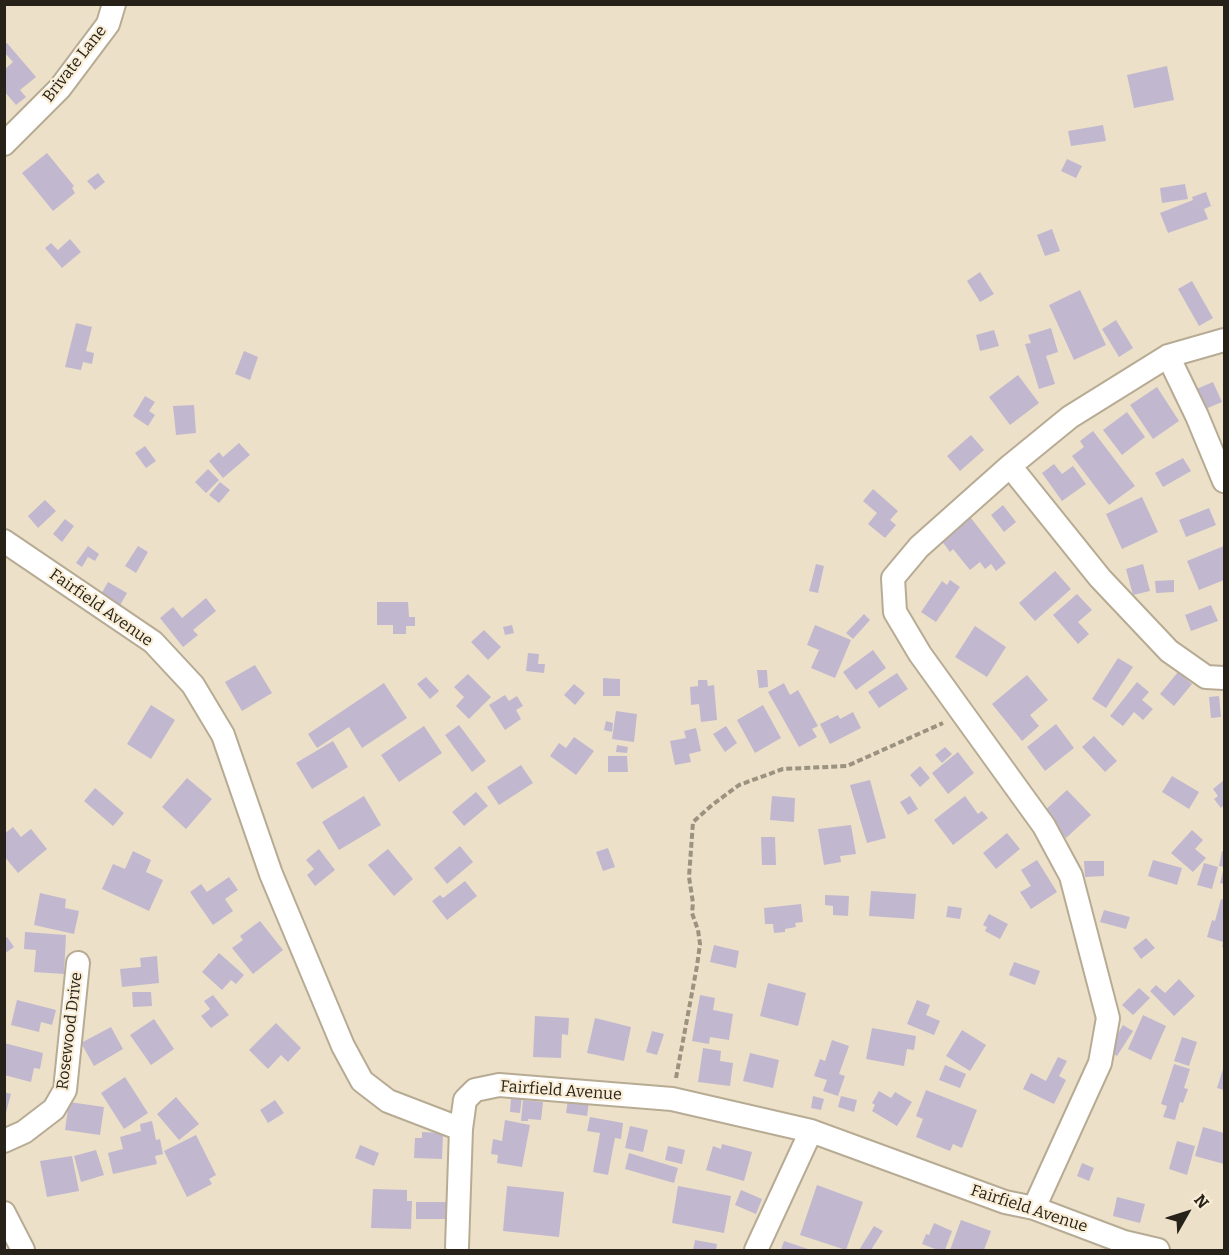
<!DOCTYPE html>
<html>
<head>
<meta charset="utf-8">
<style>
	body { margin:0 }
	#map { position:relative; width:1229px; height:1255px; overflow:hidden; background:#ece0c8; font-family:Bitter,serif }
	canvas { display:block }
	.frame { position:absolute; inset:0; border:6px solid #272219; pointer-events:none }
	.north { position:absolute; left:1157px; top:1183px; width:60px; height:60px; -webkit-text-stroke:4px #f9edd5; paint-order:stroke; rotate:51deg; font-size:16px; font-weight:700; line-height:24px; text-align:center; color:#272219 }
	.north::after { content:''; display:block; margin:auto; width:21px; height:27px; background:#272219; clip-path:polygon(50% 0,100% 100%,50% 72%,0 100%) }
</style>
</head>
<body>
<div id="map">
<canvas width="1229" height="1255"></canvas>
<div class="frame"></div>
<div class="north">N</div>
</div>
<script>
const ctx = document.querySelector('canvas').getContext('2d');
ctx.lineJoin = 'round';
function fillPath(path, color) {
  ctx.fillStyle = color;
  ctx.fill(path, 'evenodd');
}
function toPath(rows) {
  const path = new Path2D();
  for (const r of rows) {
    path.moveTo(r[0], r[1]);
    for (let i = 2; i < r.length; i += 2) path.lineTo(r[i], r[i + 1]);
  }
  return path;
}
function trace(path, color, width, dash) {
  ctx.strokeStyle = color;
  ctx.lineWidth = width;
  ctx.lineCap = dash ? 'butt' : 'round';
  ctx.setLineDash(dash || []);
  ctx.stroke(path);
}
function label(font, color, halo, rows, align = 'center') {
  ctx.font = font + ' Bitter,serif';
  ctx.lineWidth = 4.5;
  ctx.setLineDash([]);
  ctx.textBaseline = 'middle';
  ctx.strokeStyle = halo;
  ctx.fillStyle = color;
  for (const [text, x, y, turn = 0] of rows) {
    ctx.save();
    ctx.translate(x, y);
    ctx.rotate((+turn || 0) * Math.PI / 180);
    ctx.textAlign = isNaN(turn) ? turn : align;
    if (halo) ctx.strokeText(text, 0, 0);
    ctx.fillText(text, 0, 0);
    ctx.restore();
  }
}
fillPath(toPath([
	[7,43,36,77,20,90,26,97,16,105,4,91,4,70,13,62,4,52,4,45],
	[1167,66,1174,100,1134,108,1127,75],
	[1103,125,1106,141,1071,146,1068,131],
	[47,153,74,186,72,188,75,193,53,211,22,173],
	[1067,159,1082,166,1076,178,1061,171],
	[98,173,105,182,95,190,87,181],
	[1185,184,1188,199,1162,203,1160,188],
	[1206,192,1211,206,1204,209,1208,219,1168,233,1160,213,1193,200,1192,197],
	[1052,229,1060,251,1045,256,1037,235],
	[70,239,81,252,62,268,45,248,51,243,58,250],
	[980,272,994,294,980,302,967,281],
	[1192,281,1213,318,1199,326,1178,289],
	[1080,290,1106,345,1074,360,1049,305],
	[1116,320,1133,348,1119,357,1102,329],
	[76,323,92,327,86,351,94,353,92,364,83,362,81,370,65,367],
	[1051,328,1058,352,1046,356,1055,384,1039,389,1025,344,1031,343,1028,335],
	[994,330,999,346,980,351,976,335],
	[244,351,258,357,250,380,235,374],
	[1018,375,1039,403,1010,425,989,397],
	[1213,382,1222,402,1203,410,1194,390],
	[1157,387,1179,421,1153,439,1130,405],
	[145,396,155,402,149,411,155,415,148,426,133,416],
	[194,405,196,433,176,435,173,406],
	[1127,412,1145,437,1122,455,1103,430],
	[1093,431,1135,486,1109,505,1072,456,1084,447,1080,441],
	[971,435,984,450,960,471,947,456],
	[239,443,250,455,223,478,209,461,219,452,223,457],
	[145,446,156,461,146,468,135,453],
	[1183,458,1191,471,1163,487,1155,473],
	[1054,464,1062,474,1073,466,1086,484,1062,501,1042,473],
	[208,469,219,480,206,493,195,482],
	[220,482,230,490,219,503,209,495],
	[873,489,898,511,890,520,896,525,885,538,868,524,877,513,863,501],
	[1142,497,1158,532,1122,549,1106,514],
	[45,500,56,511,38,528,28,516],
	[1003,505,1016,522,1004,532,991,515],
	[1209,508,1216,525,1186,537,1179,520],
	[967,513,1006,563,996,571,991,564,985,569,980,562,970,570,953,549,950,552,938,536],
	[65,519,74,526,62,542,53,534],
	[88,546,99,554,95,561,88,557,82,567,76,563],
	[138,546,148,552,136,573,125,566],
	[1224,546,1224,580,1199,590,1187,561],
	[816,564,824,566,818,593,809,591],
	[1143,564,1150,591,1133,595,1126,569],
	[1055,571,1071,589,1035,621,1019,603],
	[950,580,960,587,936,622,921,612,942,581,947,585],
	[1174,580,1174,592,1156,593,1155,581],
	[108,582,127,593,118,609,99,598],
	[1077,594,1092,610,1078,622,1089,634,1078,644,1053,615],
	[206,598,216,611,193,630,198,635,183,647,160,618,173,607,182,618],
	[377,602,408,602,409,617,415,617,415,626,406,626,406,634,393,634,393,625,377,625],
	[1211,605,1218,621,1191,631,1185,615],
	[864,614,870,620,853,639,846,633],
	[512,625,514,633,505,635,503,627],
	[815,625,851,640,835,678,811,668,819,650,807,645],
	[975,626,1006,647,987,677,955,657],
	[484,630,501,647,488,660,471,642],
	[873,650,886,668,856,690,843,672],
	[528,653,539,654,538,664,545,664,544,673,526,671],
	[1118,658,1133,667,1106,708,1092,699],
	[255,665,272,693,242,711,225,682],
	[757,670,767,670,768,687,759,688],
	[1178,672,1192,684,1174,706,1160,694],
	[897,673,908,689,879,708,868,692],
	[468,674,491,697,469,719,456,706,464,697,454,687],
	[1027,675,1048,700,1030,715,1039,726,1022,741,992,704],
	[426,677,439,691,430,699,417,684],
	[603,678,620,679,620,696,603,696],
	[698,680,707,680,708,686,714,685,717,720,701,722,699,704,691,705,690,687,698,686],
	[1137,682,1149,692,1142,700,1153,709,1143,720,1134,712,1123,726,1110,716],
	[384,683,407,718,362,748,349,727,317,748,308,734],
	[784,683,790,695,798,690,818,726,812,729,817,737,799,747,768,692],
	[574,684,585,693,575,705,564,695],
	[505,695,509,701,517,696,523,706,516,710,521,719,505,730,489,705],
	[1219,696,1221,717,1211,718,1209,697],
	[151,705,175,720,151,759,127,744],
	[763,705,781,738,755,753,737,720],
	[616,711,637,714,634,742,612,739],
	[853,712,861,728,830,744,820,724,838,715,840,719],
	[606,721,613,723,612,732,604,730],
	[1056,724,1074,748,1045,771,1027,747],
	[459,725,486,761,472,772,445,735],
	[424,726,442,753,399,782,381,755],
	[726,726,737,743,725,752,713,734],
	[696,728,701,751,689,754,691,762,675,765,670,741,686,738,684,731],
	[1094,736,1117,761,1105,772,1082,747],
	[574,737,594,751,576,775,550,756,559,743,566,748],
	[333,741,348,767,312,789,296,763],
	[617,745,628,747,627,753,616,752],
	[945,747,952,754,942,763,935,755],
	[958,752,974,773,948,794,932,773],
	[608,756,627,756,628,772,608,772],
	[521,765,533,783,499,805,487,787],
	[920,766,930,778,920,787,910,775],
	[1172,776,1199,792,1189,809,1162,792],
	[187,778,212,799,186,829,162,807],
	[870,780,886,838,867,843,850,785],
	[1224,780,1224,805,1221,808,1214,799,1218,796,1213,789],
	[95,788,124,813,113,826,84,801],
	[1067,790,1091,815,1066,838,1042,813],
	[476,792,488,806,464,826,452,812],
	[364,796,381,825,339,850,322,822],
	[772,796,795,798,794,822,770,820],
	[910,796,918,809,908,815,900,802],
	[965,796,978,814,982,811,988,818,953,845,934,820],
	[851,825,856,854,840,856,841,862,824,865,818,829],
	[13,827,21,837,31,829,47,849,18,873,4,856,4,834],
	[1192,830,1203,840,1195,849,1206,858,1193,872,1171,853],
	[1007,833,1020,849,996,869,983,853],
	[761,837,775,837,776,865,762,865],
	[460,846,473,862,447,884,434,868],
	[608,848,615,867,603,871,596,852],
	[319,849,335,870,315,886,307,875,314,869,306,860],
	[388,849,413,879,394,896,368,865],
	[133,851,151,860,146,872,163,880,149,911,102,889,113,864,125,869],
	[1222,851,1224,852,1224,884,1220,883,1224,867,1219,866],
	[1037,860,1057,892,1031,909,1020,892,1031,886,1021,870],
	[1153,860,1182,868,1177,885,1148,876],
	[1084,861,1104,861,1104,876,1085,877],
	[1204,863,1218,867,1212,889,1197,885],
	[229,877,238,890,225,899,233,911,213,925,190,892,201,884,207,892],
	[465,881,477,896,447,920,432,901,440,895,443,898],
	[871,891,916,894,914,919,869,916],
	[40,893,66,899,65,908,79,911,74,934,34,925],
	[825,895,849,896,848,916,833,915,833,906,825,905],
	[1221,899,1224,900,1224,948,1222,947,1223,942,1207,937,1212,920,1215,921],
	[801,904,803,922,795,923,796,927,785,929,785,932,774,933,773,924,765,924,764,908],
	[948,906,962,908,960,919,946,917],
	[1104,910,1130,917,1126,929,1100,922],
	[989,914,1008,924,1000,939,985,931,987,927,983,925],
	[260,921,283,950,253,974,232,948,243,940,240,936],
	[25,932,66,935,64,974,34,972,36,950,24,949],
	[7,937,14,947,4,954,4,938],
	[1146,938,1155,948,1141,959,1133,948],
	[714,945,739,951,736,968,710,962],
	[219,953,244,975,236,984,231,980,222,990,202,972],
	[157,956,159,983,122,987,120,969,141,967,140,958],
	[1014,962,1040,971,1035,985,1009,975],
	[1179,979,1195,996,1174,1016,1150,991,1156,985,1165,993],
	[768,983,806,993,798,1026,760,1016],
	[1139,988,1150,998,1133,1015,1122,1005],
	[132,992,151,992,152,1006,133,1007],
	[213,995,229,1015,211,1028,201,1016,210,1009,204,1001],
	[700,995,715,998,713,1010,733,1014,729,1040,710,1037,709,1044,692,1041],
	[17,1000,56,1010,52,1025,41,1022,39,1032,11,1025],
	[917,1000,930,1005,926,1015,940,1021,934,1035,907,1024],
	[1143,1015,1166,1026,1151,1060,1128,1049],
	[535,1016,569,1018,568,1035,562,1034,561,1058,533,1057],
	[595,1018,631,1027,624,1061,587,1053],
	[154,1019,174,1049,151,1065,130,1035],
	[276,1023,301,1048,288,1062,281,1055,268,1069,249,1050],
	[1123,1025,1133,1031,1117,1056,1108,1050],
	[111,1027,123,1049,94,1066,81,1043],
	[872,1028,916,1036,914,1050,907,1049,904,1066,866,1059],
	[962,1030,986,1045,970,1071,946,1056],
	[652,1031,664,1034,657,1055,646,1052],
	[1182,1037,1197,1042,1189,1066,1174,1061],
	[832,1040,849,1046,839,1074,845,1076,838,1096,823,1091,827,1080,814,1076,820,1059,825,1061],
	[4,1043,43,1053,40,1069,34,1068,31,1082,4,1075],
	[703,1048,721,1051,720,1061,733,1063,730,1086,698,1082],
	[750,1053,779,1060,773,1088,743,1081],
	[1058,1057,1067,1061,1059,1076,1066,1080,1054,1104,1023,1089,1031,1073,1046,1081],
	[1174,1064,1190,1069,1184,1088,1188,1089,1183,1103,1180,1102,1175,1120,1163,1117,1167,1106,1161,1104],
	[945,1065,966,1074,960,1088,939,1080],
	[1223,1069,1224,1069,1224,1090,1217,1088],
	[125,1077,148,1113,124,1129,101,1093],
	[926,1090,977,1110,962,1148,953,1144,950,1151,916,1137,923,1119,916,1116],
	[879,1091,891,1098,895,1092,912,1102,897,1126,872,1111,875,1105,872,1103],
	[4,1092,11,1094,5,1116,4,1116],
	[813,1096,824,1099,821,1110,811,1108],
	[841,1096,857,1100,854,1112,838,1107],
	[176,1097,199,1124,179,1140,157,1114],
	[511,1097,522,1097,520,1113,510,1112],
	[275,1100,284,1113,268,1123,260,1110],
	[523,1100,543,1102,541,1120,528,1119,528,1121,521,1121],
	[568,1100,589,1102,587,1116,566,1113],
	[69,1102,104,1107,100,1135,65,1130],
	[590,1117,623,1123,621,1139,615,1138,608,1175,593,1172,600,1133,587,1131],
	[505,1120,530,1125,522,1167,497,1163,498,1155,491,1154,493,1139,502,1141],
	[152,1121,156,1140,160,1139,163,1154,155,1156,157,1164,113,1174,108,1153,123,1149,120,1137,141,1131,140,1124],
	[630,1126,648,1130,643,1152,625,1148],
	[1203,1127,1224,1133,1224,1164,1195,1156],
	[422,1132,443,1133,442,1159,414,1158,415,1138,422,1138],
	[196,1135,216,1175,209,1179,212,1184,187,1197,164,1151],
	[1177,1141,1195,1146,1187,1175,1169,1169],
	[722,1144,752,1152,744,1181,706,1170,713,1146,721,1149],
	[360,1145,379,1153,374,1166,355,1158],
	[668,1146,685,1150,682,1164,665,1160],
	[96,1150,104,1175,81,1182,74,1156],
	[629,1153,678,1168,674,1183,625,1169],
	[72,1156,79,1191,47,1197,40,1161],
	[1082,1163,1094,1168,1089,1181,1077,1176],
	[817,1185,863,1202,846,1250,800,1235],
	[507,1186,564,1192,559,1237,503,1231],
	[678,1186,731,1196,724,1233,672,1223],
	[373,1189,407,1190,407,1201,412,1201,411,1229,371,1228],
	[741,1190,762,1199,756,1214,735,1205],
	[1117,1197,1145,1204,1140,1223,1113,1216],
	[416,1202,447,1202,447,1219,416,1219],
	[961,1220,991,1231,984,1250,950,1250],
	[934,1223,952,1231,945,1250,938,1250,922,1244,926,1234,929,1235],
	[874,1226,883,1231,871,1250,859,1250],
	[695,1240,717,1244,716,1250,693,1250],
	[784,1241,811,1250,781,1250]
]), '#c1b8d0');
const minor = toPath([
	[4,144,60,88,108,24,114,4],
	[1168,356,1197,416,1224,481],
	[1010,466,1100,578,1169,651,1206,677,1224,678],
	[4,541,153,642,193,685,223,735,271,874,343,1046,362,1081,388,1101,461,1129],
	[4,1141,24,1132,54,1109,65,1090,78,963],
	[1034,1208,1100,1063,1108,1018,1071,876,1044,826,920,654,895,612,893,578,919,547,1010,466,1070,417,1168,356,1224,340],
	[4,1213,23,1250],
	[457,1247,461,1129,465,1100,475,1090,499,1085,672,1099,811,1131,1005,1202,1034,1208,1124,1242,1158,1250],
	[756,1250,811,1131]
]);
trace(minor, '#b7ab94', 26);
trace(toPath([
	[676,1078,697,966,700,944,698,930,692,913,693,903,689,877,693,822,712,805,739,785,783,769,847,766,943,723]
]), '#9b9280', 4, [6, 3]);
trace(minor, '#fff', 22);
label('16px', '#272219', '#f9edd5', [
	["Brivate Lane",75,64,-52],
	["Fairfield Avenue",101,608,35],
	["Rosewood Drive",70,1031,-83],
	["Fairfield Avenue",561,1091,4],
	["Fairfield Avenue",1029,1209,18]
]);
</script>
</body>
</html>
